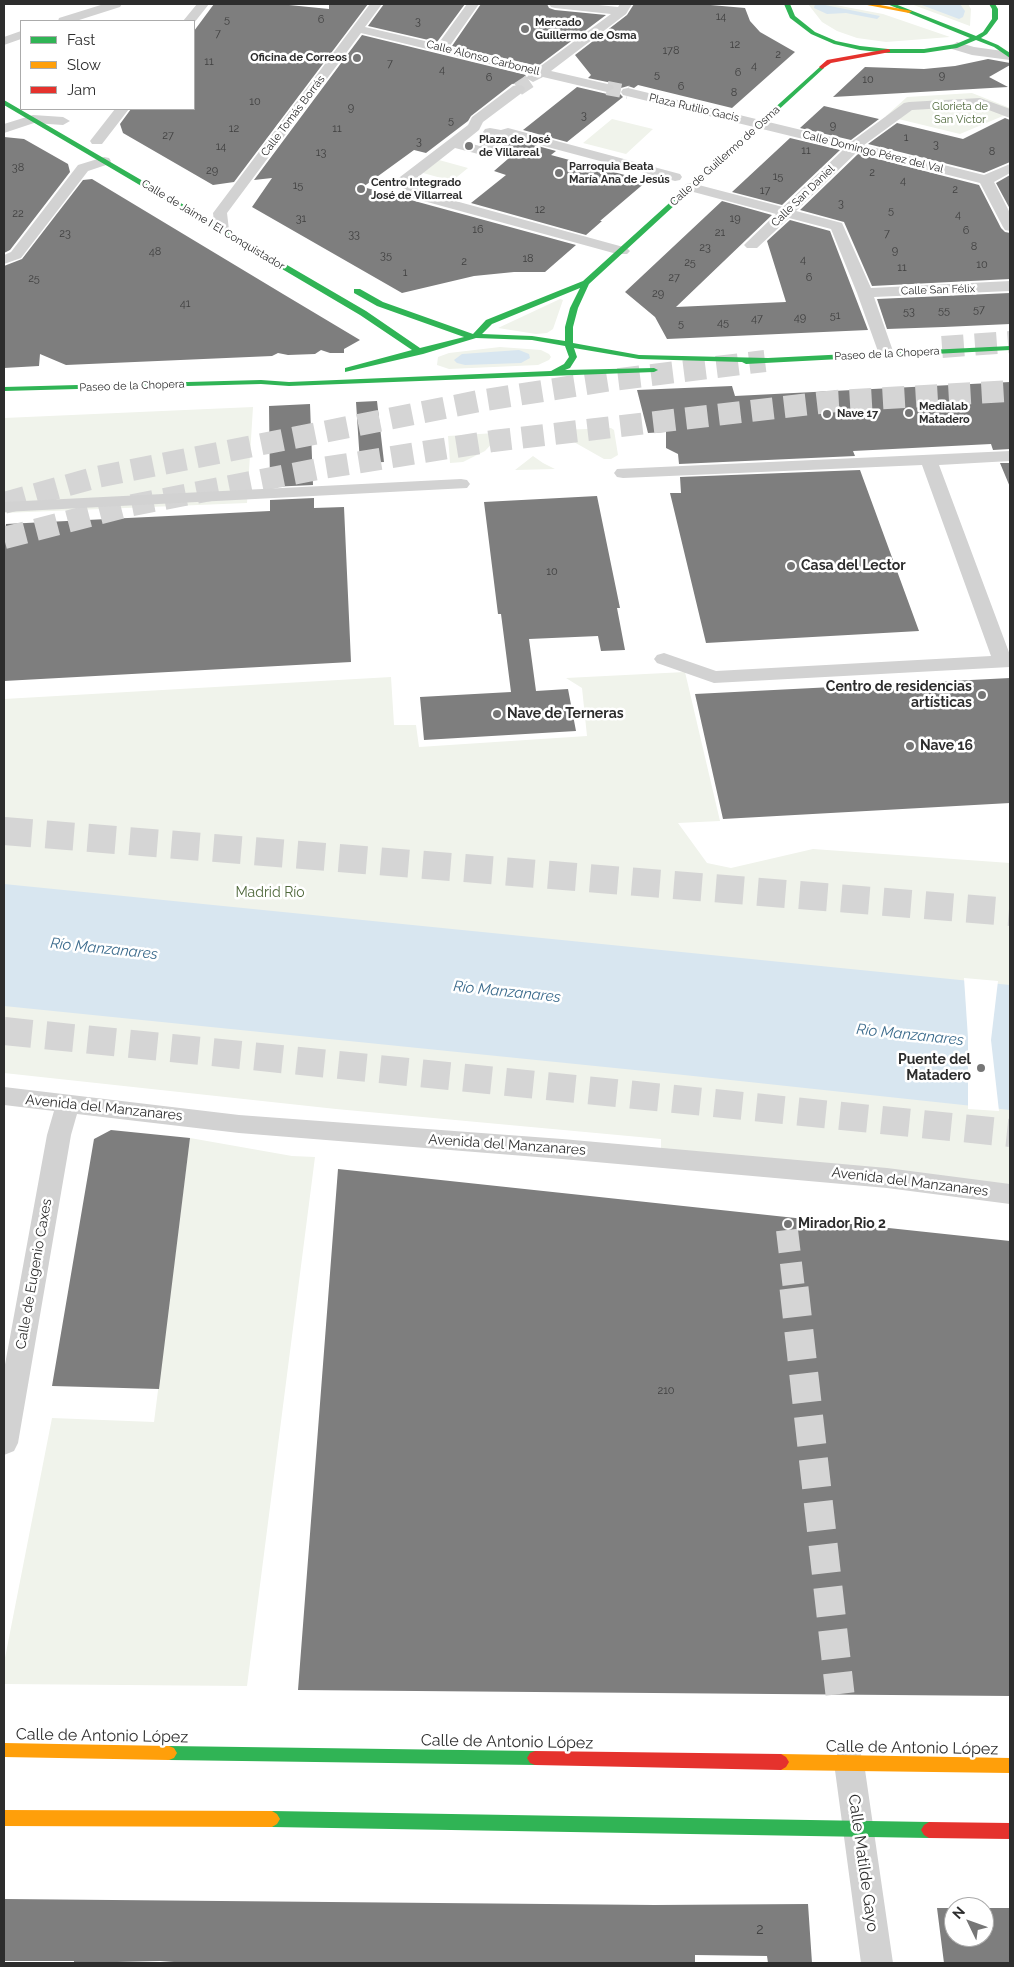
<!DOCTYPE html>
<html>
<head>
<meta charset="utf-8">
<style>
	body { margin:0 }
	#map { position:relative; width:1014px; height:1967px; overflow:hidden; background:#fff; font-family:Raleway,sans-serif }
	canvas { display:block }
	.frame { position:absolute; inset:0; border:5px solid #2d2d2d; pointer-events:none }
	.legend { position:absolute; left:20px; top:20px; width:175px; height:90px; box-sizing:border-box; background:#fff; border:1px solid #ababab; margin:0; padding:6px 9px; list-style:none; font-size:15px; color:#2d2d2d }
	.legend li { display:flex; align-items:center; gap:10px; height:25px }
	.legend b { width:25px; border:1px solid #ababab }
	.north { position:absolute; left:944px; top:1897px; width:50px; height:50px; box-sizing:border-box; background:#fff; border:1px solid #ababab; border-radius:50%; rotate:312deg; font-size:14px; font-weight:700; line-height:20px; text-align:center; color:#2d2d2d }
	.north::after { content:''; display:block; margin:auto; width:18px; height:22px; background:#767676; clip-path:polygon(50% 0,100% 100%,50% 72%,0 100%) }
</style>
</head>
<body>
<div id="map">
<canvas width="1014" height="1967"></canvas>
<div class="frame"></div>
<ul class="legend">
<li><b style="height:6px;background:#30b455"></b>Fast</li>
<li><b style="height:6px;background:#ff9f0a"></b>Slow</li>
<li><b style="height:6px;background:#e5322d"></b>Jam</li>
</ul>
<div class="north">N</div>
</div>
<script>
const ctx = document.querySelector('canvas').getContext('2d');
ctx.lineJoin = 'round';
function fillPath(path, color) {
  ctx.fillStyle = color;
  ctx.fill(path, 'evenodd');
}
function toPath(rows) {
  const path = new Path2D();
  for (const r of rows) {
    path.moveTo(r[0], r[1]);
    for (let i = 2; i < r.length; i += 2) path.lineTo(r[i], r[i + 1]);
  }
  return path;
}
function trace(path, color, width, dash) {
  ctx.strokeStyle = color;
  ctx.lineWidth = width;
  ctx.lineCap = dash ? 'butt' : 'round';
  ctx.setLineDash(dash || []);
  ctx.stroke(path);
}
function label(font, color, halo, rows, align = 'center') {
  ctx.font = font + ' Raleway,sans-serif';
  ctx.lineWidth = 5;
  ctx.setLineDash([]);
  ctx.textBaseline = 'middle';
  ctx.strokeStyle = halo;
  ctx.fillStyle = color;
  for (const [text, x, y, turn = 0] of rows) {
    ctx.save();
    ctx.translate(x, y);
    ctx.rotate((+turn || 0) * Math.PI / 180);
    ctx.textAlign = isNaN(turn) ? turn : align;
    if (halo) ctx.strokeText(text, 0, 0);
    ctx.fillText(text, 0, 0);
    ctx.restore();
  }
}
fillPath(toPath([
	[808,4,830,4,883,14,950,37,886,42,857,38,837,31,822,22],
	[911,4,968,4,971,9,970,26],
	[972,93,1010,108,1010,113,960,134,886,116,907,97],
	[612,119,653,129,626,154,583,143],
	[439,160,468,168,452,181,423,173],
	[560,299,563,300,553,329,547,333,536,334,498,328],
	[500,347,541,350,549,354,551,357,549,360,538,365,449,369,437,365,438,357,449,353],
	[253,407,247,503,4,513,4,418],
	[611,428,614,430,618,455,611,459,604,459,558,433,561,430],
	[495,433,499,436,485,451,463,462,450,463,448,436],
	[533,456,543,463,555,469,515,470],
	[685,672,720,821,678,823,707,863,731,868,813,849,1010,863,1010,1186,661,1150,661,1139,336,1109,4,1073,4,699,391,677,394,725,416,725,419,747,587,736,582,688,566,678],
	[190,1138,292,1156,315,1157,247,1686,4,1684,4,1663,52,1418,154,1422]
]), '#f0f3eb');
fillPath(toPath([
	[815,4,820,4,880,16,877,19,846,13,827,14,814,8],
	[919,4,960,4,965,11,963,17,959,19],
	[519,350,529,354,530,358,521,363,465,365,457,363,454,360,462,354],
	[4,884,1010,985,1010,1110,684,1075,4,1006]
]), '#d8e6f0');
fillPath(toPath([
	[964,978,998,981,991,1040,999,1111,968,1109,968,1038]
]), '#fff');
fillPath(toPath([
	[214,4,279,4,329,9,329,4,368,4,234,182,213,185,123,133,120,124,131,109,194,109,194,31],
	[384,4,465,4,437,42,368,26],
	[481,4,547,4,549,8,555,10,606,15,538,66,452,46],
	[634,4,699,4,745,8,750,21,760,32,795,52,732,108,638,85,634,88,628,86,621,88,619,93,623,97,567,142,523,130,577,87,607,94,615,90,616,87,612,83,588,78,591,75,575,55,627,15],
	[362,35,526,75,518,83,512,84,471,116,468,121,426,153,414,150,363,187,576,245,545,272,514,272,474,276,402,293,252,207,272,178,254,180],
	[988,59,1010,63,1010,65,989,77,1008,87,833,97,865,67,924,69,955,66],
	[824,106,879,119,851,140,800,128],
	[1005,118,1010,120,1010,162,984,173,868,144,897,123,963,139],
	[4,137,24,139,68,164,70,172,10,250,4,253],
	[790,138,840,150,782,205,732,192],
	[512,139,556,151,551,155,647,181,600,221,602,221,586,235,471,203,506,175,494,171,516,152,501,148],
	[858,154,979,185,1001,228,1005,232,1010,233,1010,279,872,286,844,222,800,210],
	[1010,175,1010,209,996,183],
	[92,179,283,294,360,340,344,349,344,353,330,353,321,350,315,354,288,355,278,353,272,356,66,365,40,354,39,366,4,368,4,266,22,259,83,180],
	[722,201,772,215,676,307,786,302,767,241,790,220,830,231,868,330,667,339,655,317,625,292],
	[1010,293,1010,324,944,327,887,329,877,299],
	[1010,382,1010,449,993,450,991,444,853,451,855,456,679,464,678,454,666,448,666,432,648,433,637,390,732,386,735,396],
	[377,401,384,462,360,463,356,402],
	[310,404,313,485,270,487,269,406],
	[1000,463,1010,463,1010,487],
	[860,470,919,631,706,643,670,493,681,493,680,477],
	[597,496,620,608,617,608,625,650,601,651,598,636,529,639,536,691,568,689,576,731,424,740,420,697,511,692,501,614,498,614,484,502],
	[314,498,314,508,344,507,351,662,4,681,4,538,6,524,270,511,270,500],
	[1010,678,1010,803,723,819,695,694],
	[111,1130,190,1138,159,1389,52,1386,94,1139],
	[338,1169,1010,1241,1010,1696,298,1690],
	[4,1899,655,1905,808,1904,812,1963,768,1963,767,1956,695,1955,695,1963,188,1963,160,1961,74,1963,74,1961,4,1961],
	[937,1908,954,1908,954,1937,984,1937,984,1908,1010,1908,1010,1963,944,1963]
]), '#7e7e7e');
trace(toPath([
	[607,88,628,92],
	[518,89,530,81]
]), '#d5d5d5', 14, [14, 7]);
trace(toPath([
	[787,1230,794,1289]
]), '#d5d5d5', 22, [22, 11]);
trace(toPath([
	[794,1288,840,1694]
]), '#d5d5d5', 29, [29, 14]);
trace(toPath([
	[942,347,1010,342],
	[4,503,97,477,479,401,612,380,765,361],
	[4,538,128,506,323,468,493,441,836,401,1010,391]
]), '#d5d5d5', 22, [22, 11]);
trace(toPath([
	[4,831,1010,912],
	[4,1031,1010,1133]
]), '#d5d5d5', 28, [28, 14]);
fillPath(toPath([
	[104,4,122,4,120,7,76,21,58,21,59,18,104,4],
	[197,4,209,4,194,23,194,21,183,21,197,4],
	[370,4,382,4,365,27,438,44,467,4,479,4,449,47,538,68,611,14,555,8,551,7,549,4,589,4,618,7,620,4,632,4,626,14,551,71,612,85,614,88,607,92,543,77,533,82,526,78,530,74,361,33,227,213,229,230,227,233,217,233,215,230,213,213,370,4],
	[21,31,21,39,4,45,4,37,21,31],
	[957,42,974,47,1010,52,1010,60,972,55,952,49,951,46,957,42],
	[518,85,523,86,525,89,523,92,483,122,479,130,464,142,480,146,492,137,485,135,483,132,485,129,490,128,501,130,508,128,680,174,682,177,680,180,675,181,510,137,487,154,482,155,455,148,413,181,419,191,627,248,630,251,627,254,617,254,409,197,407,194,398,180,400,177,468,125,472,117,513,86,518,85],
	[628,88,851,142,904,103,909,102,980,98,1010,109,1010,118,978,106,912,110,864,145,984,175,1010,164,1010,173,994,182,1010,213,1010,231,1005,230,1003,227,980,183,857,152,796,211,842,223,871,288,1010,281,1010,291,874,297,894,354,892,357,880,357,857,293,831,229,789,218,757,248,747,248,744,245,747,242,776,214,686,190,684,187,686,184,691,183,783,207,844,149,623,95,621,92,623,89,628,88],
	[115,109,129,109,102,144,92,144,90,141,115,109],
	[33,115,63,117,70,121,63,125,34,123,4,133,4,124,33,115],
	[104,157,109,158,111,161,109,164,88,171,21,258,4,264,4,255,11,252,78,165,104,157],
	[1010,451,1010,461,939,465,1010,655,1010,667,714,683,657,663,654,659,657,655,664,653,716,671,991,656,922,465,623,478,617,477,614,473,617,469,1010,451],
	[461,479,467,480,470,484,467,488,4,512,4,502,461,479],
	[4,1087,239,1115,562,1139,887,1168,1010,1184,1010,1204,887,1188,562,1159,239,1133,77,1114,71,1135,18,1443,14,1451,4,1455,4,1370,47,1135,54,1111,4,1105,4,1087],
	[849,1748,860,1752,864,1763,893,1963,861,1963,834,1763,838,1752,849,1748]
]), '#d2d2d2');
fillPath(toPath([
	[784,4,790,4,795,16,815,32,836,41,860,46,888,49,924,49,956,44,970,38,887,4,895,4,976,36,983,32,992,19,992,9,989,4,995,4,998,9,998,19,987,34,981,38,998,45,1010,53,1010,58,994,47,976,40,957,48,924,53,888,53,860,50,834,44,811,34,790,18,784,4],
	[822,65,824,66,824,68,589,284,578,308,573,327,573,343,639,355,768,358,1010,346,1010,350,746,364,742,362,639,359,574,348,577,357,570,368,565,370,654,368,658,370,654,372,289,386,261,384,4,391,4,387,261,380,289,382,551,371,564,364,569,357,565,346,532,340,476,338,423,354,345,372,345,368,412,350,360,315,4,105,4,100,366,311,420,348,464,337,377,306,354,293,354,289,360,289,383,302,473,334,486,320,583,281,822,65],
	[580,288,570,308,565,327,565,341,532,336,482,334,492,324,580,288],
	[169,1746,535,1751,540,1753,543,1758,540,1763,535,1765,169,1760,164,1758,161,1753,164,1748,169,1746],
	[272,1811,929,1822,934,1825,937,1830,934,1835,929,1838,272,1827,267,1824,264,1819,267,1814,272,1811]
]), '#30b455');
fillPath(toPath([
	[862,4,875,4,912,11,909,13,862,4],
	[4,1743,169,1746,174,1748,177,1753,174,1758,169,1760,4,1757,4,1743],
	[781,1754,1010,1758,1010,1773,781,1770,776,1767,773,1762,776,1757,781,1754],
	[4,1810,272,1811,277,1814,280,1819,277,1824,272,1827,4,1826,4,1810]
]), '#ff9f0a');
fillPath(toPath([
	[888,49,890,50,890,52,831,63,822,69,819,67,827,60,888,49],
	[535,1751,781,1754,786,1757,789,1762,786,1767,781,1770,535,1765,530,1763,527,1758,530,1753,535,1751],
	[929,1822,1010,1823,1010,1839,929,1838,924,1835,921,1830,924,1825,929,1822]
]), '#e5322d');
for (const [x, y, r, color] of [
	[525,29,5,"#767676"],
	[357,58,5,"#767676"],
	[469,146,5,"#767676"],
	[559,173,5,"#767676"],
	[361,189,5,"#767676"],
	[909,413,5,"#767676"],
	[827,414,5,"#767676"],
	[791,566,5,"#767676"],
	[982,695,5,"#767676"],
	[497,714,5,"#767676"],
	[910,746,5,"#767676"],
	[981,1068,5,"#767676"],
	[788,1224,5,"#767676"]
]) {
  const dot = new Path2D();
  dot.arc(x, y, r, 0, 2 * Math.PI);
  ctx.fillStyle = color;
  ctx.fill(dot);
  trace(dot, '#fff', 2);
}
label('11px', '#414141', null, [
	["14",721,17],
	["5",227,20],
	["6",321,20],
	["3",418,22],
	["7",218,34],
	["12",735,45],
	["178",671,51],
	["2",778,55],
	["11",209,62],
	["7",390,64],
	["4",754,66],
	["4",442,70],
	["6",738,73],
	["5",657,75],
	["9",942,76],
	["6",489,78],
	["10",868,80],
	["6",681,87],
	["8",734,93],
	["10",255,102],
	["9",351,108],
	["3",584,116],
	["5",451,121],
	["9",833,126],
	["12",234,129],
	["11",337,129],
	["27",168,136],
	["1",906,138],
	["3",419,142],
	["3",936,145],
	["14",221,147],
	["11",806,151],
	["8",992,152],
	["13",321,153],
	["38",18,168],
	["29",212,171],
	["2",872,173],
	["15",778,177],
	["4",903,181],
	["15",298,186],
	["2",955,190],
	["17",765,191],
	["3",841,204],
	["12",540,210],
	["5",891,211],
	["22",18,214],
	["4",958,215],
	["31",301,219],
	["19",735,219],
	["16",478,230],
	["6",966,231],
	["21",720,233],
	["23",65,234],
	["7",887,234],
	["33",354,235],
	["8",974,247],
	["23",705,248],
	["9",895,251],
	["48",155,252],
	["35",386,256],
	["18",528,259],
	["4",803,260],
	["2",464,262],
	["25",690,263],
	["10",982,265],
	["11",902,268],
	["1",405,273],
	["27",674,278],
	["6",809,278],
	["25",34,279],
	["29",658,294],
	["41",185,304],
	["57",979,310],
	["55",944,311],
	["53",909,312],
	["51",835,316],
	["49",800,318],
	["47",757,319],
	["45",723,323],
	["5",681,324],
	["10",552,572],
	["210",666,1391]
]);
label('bold 11px', '#2d2d2d', '#fff', [
	["Mercado",535,23],
	["Guillermo de Osma",535,36],
	["Oficina de Correos",347,58,"right"],
	["Plaza de José",479,140],
	["de Villareal",479,153],
	["Parroquia Beata",569,167],
	["María Ana de Jesús",569,180],
	["Centro Integrado",371,183],
	["José de Villarreal",371,196],
	["Medialab",919,407],
	["Matadero",919,420],
	["Nave 17",837,414]
], 'left');
label('11px', '#2d2d2d', '#fff', [
	["Calle Alonso Carbonell",483,58,14],
	["Plaza Rutilio Gacis",694,108,13],
	["Calle Tomás Borrás",293,116,-53],
	["Calle Domingo Pérez del Val",873,152,14],
	["Calle de Guillermo de Osma",725,156,-42],
	["Calle San Daniel",803,196,-44],
	["Calle de Jaime I El Conquistador",213,225,31],
	["Calle San Félix",938,290,-2],
	["Paseo de la Chopera",887,354,-3],
	["Paseo de la Chopera",132,386,-2]
]);
label('11px', '#4f683b', '#fff', [
	["Glorieta de",960,107],
	["San Víctor",960,120]
]);
label('bold 14px', '#2d2d2d', '#fff', [
	["Casa del Lector",801,566],
	["Centro de residencias",972,687,"right"],
	["artísticas",972,703,"right"],
	["Nave de Terneras",507,714],
	["Nave 16",920,746],
	["Puente del",971,1060,"right"],
	["Matadero",971,1076,"right"],
	["Mirador Rio 2",798,1224]
], 'left');
label('14px', '#4f683b', '#fff', [
	["Madrid Río",270,893]
]);
label('14px', '#2d2d2d', '#fff', [
	["Avenida del Manzanares",104,1108,6],
	["Avenida del Manzanares",507,1145,4],
	["Avenida del Manzanares",910,1182,7],
	["Calle de Eugenio Caxes",34,1274,-80]
]);
label('14px', '#414141', null, [
	["2",760,1930]
]);
label('italic 15px', '#3d6c8d', '#fff', [
	["Río Manzanares",104,949,6],
	["Río Manzanares",507,992,6],
	["Río Manzanares",910,1035,6]
]);
label('16px', '#2d2d2d', '#fff', [
	["Calle de Antonio López",102,1736,1],
	["Calle de Antonio López",507,1742,1],
	["Calle de Antonio López",912,1748,1],
	["Calle Matilde Gayo",863,1863,82]
]);
</script>
</body>
</html>
